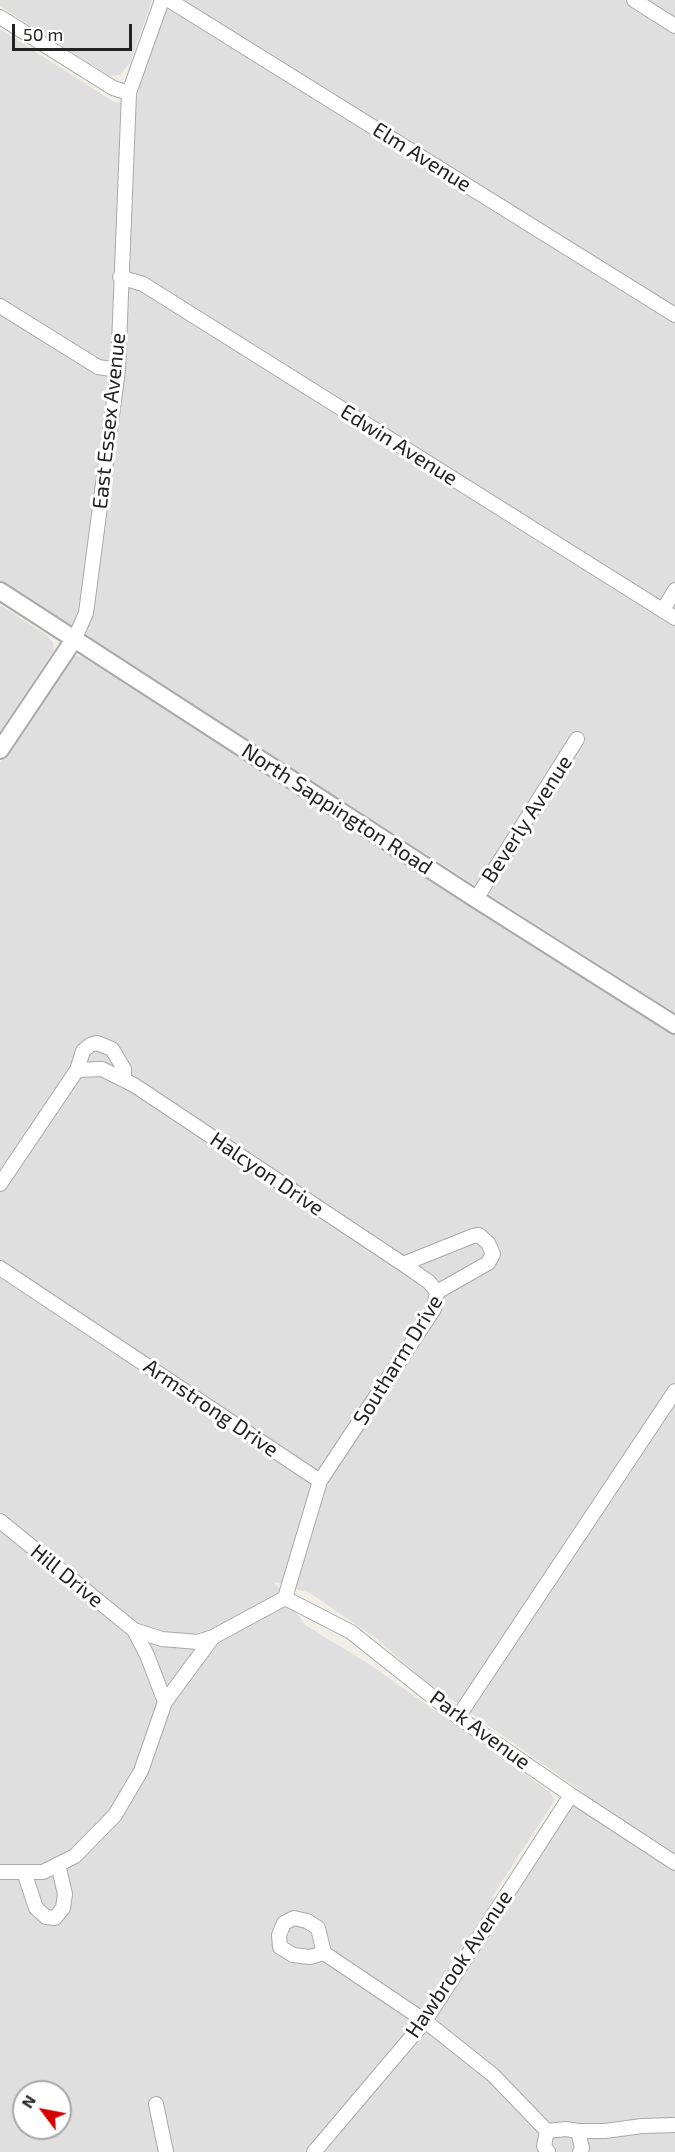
<!DOCTYPE html>
<html>
<head>
<meta charset="utf-8">
<style>
	body { margin:0 }
	#map { position:relative; width:675px; height:2152px; overflow:hidden; background:#f2efe9; font-family:"Exo 2",sans-serif }
	canvas { display:block }
	.north { position:absolute; left:12px; top:2080px; width:60px; height:60px; box-sizing:border-box; background:#fff; border:2px solid #a7a7a7; border-radius:50%; rotate:302deg; font-size:16px; font-weight:700; line-height:24px; text-align:center; color:#222 }
	.north::after { content:''; display:block; margin:auto; width:21px; height:27px; background:#d40000; clip-path:polygon(50% 0,100% 100%,50% 72%,0 100%) }
	.scale { position:absolute; left:12px; top:24px; width:120px; height:27px; box-sizing:border-box; border:3px solid #222; border-top:0; padding-left:8px; font-size:18px; line-height:21px; white-space:nowrap; color:#222; -webkit-text-stroke:4px #fff; paint-order:stroke }
</style>
</head>
<body>
<div id="map">
<canvas width="675" height="2152"></canvas>
<div class="north">N</div>
<div class="scale">50 m</div>
</div>
<script>
const ctx = document.querySelector('canvas').getContext('2d');
ctx.lineJoin = 'round';
function fillPath(path, color) {
  ctx.fillStyle = color;
  ctx.fill(path, 'evenodd');
}
function toPath(rows) {
  const path = new Path2D();
  for (const r of rows) {
    path.moveTo(r[0], r[1]);
    for (let i = 2; i < r.length; i += 2) path.lineTo(r[i], r[i + 1]);
  }
  return path;
}
function trace(path, color, width, dash) {
  ctx.strokeStyle = color;
  ctx.lineWidth = width;
  ctx.lineCap = dash ? 'butt' : 'round';
  ctx.setLineDash(dash || []);
  ctx.stroke(path);
}
function label(font, color, halo, rows, align = 'center') {
  ctx.font = font + ' "Exo 2",sans-serif';
  ctx.lineWidth = 6;
  ctx.setLineDash([]);
  ctx.textBaseline = 'middle';
  ctx.strokeStyle = halo;
  ctx.fillStyle = color;
  for (const [text, x, y, turn = 0] of rows) {
    ctx.save();
    ctx.translate(x, y);
    ctx.rotate((+turn || 0) * Math.PI / 180);
    ctx.textAlign = isNaN(turn) ? turn : align;
    if (halo) ctx.strokeText(text, 0, 0);
    ctx.fillText(text, 0, 0);
    ctx.restore();
  }
}
fillPath(toPath([
	[0,0,152,0,130,63,120,75,109,76,0,6],
	[169,0,675,0,675,1013,0,582,0,29,114,102,136,103,143,72],
	[0,605,48,636,53,643,54,650,0,731],
	[75,656,83,657,675,1035,675,2152,0,2152,0,763,67,662],
	[274,1582,310,1593,377,1639,424,1680,584,1793,571,1808,505,1907,492,1897,551,1806,554,1800,550,1792,369,1664,305,1625],
	[24,2092,60,2092,60,2128,24,2128]
]), '#e0dfdf');
const minor = toPath([
	[169,0,675,315],
	[634,0,675,26],
	[0,17,113,88,129,93],
	[120,277,143,284,675,618],
	[0,306,98,367,118,370],
	[663,610,675,590],
	[75,638,86,613,118,370,129,93,162,0],
	[476,899,577,739],
	[77,1070,83,1051,90,1045,97,1043,112,1049,124,1069,124,1080],
	[0,1184,77,1070,102,1069,134,1085,403,1264,429,1282,437,1292],
	[403,1264,473,1236,479,1235,488,1243,493,1254,488,1263,437,1292],
	[0,1268,320,1481],
	[0,1521,134,1630,147,1655,165,1702],
	[285,1598,351,1632,458,1717,571,1795,675,1863],
	[285,1598,320,1481,434,1309,437,1292],
	[134,1630,162,1639,198,1642,213,1637,285,1598],
	[458,1717,675,1391],
	[0,1872,43,1872,75,1856,115,1815,141,1771,165,1702,213,1637],
	[24,1872,36,1908,46,1917,55,1918,63,1908,65,1894,58,1864],
	[324,1953,310,1957,293,1955,280,1947,279,1935,284,1923,294,1918,307,1921,318,1928,324,1953,425,2021,493,2075,547,2131,566,2129,578,2131,605,2131,642,2126,675,2125],
	[156,2104,166,2152],
	[547,2131,544,2146,548,2152],
	[578,2131,582,2148,580,2152],
	[314,2152,425,2021,571,1795]
]);
const tertiary = toPath([
	[0,591,476,899,675,1025],
	[0,750,75,638]
]);
trace(minor, '#a9a9a9', 16);
trace(tertiary, '#a9a9a9', 20);
trace(minor, '#fff', 14);
trace(tertiary, '#fff', 16);
label('21px', '#222', '#fff', [
	["Elm Avenue",422,157,32],
	["East Essex Avenue",109,421,-84],
	["Edwin Avenue",399,445,32],
	["North Sappington Road",337,809,33],
	["Beverly Avenue",527,819,-57],
	["Halcyon Drive",267,1174,34],
	["Southarm Drive",398,1360,-58],
	["Armstrong Drive",211,1408,34],
	["Hill Drive",67,1576,39],
	["Park Avenue",480,1730,36],
	["Hawbrook Avenue",459,1964,-56]
]);
</script>
</body>
</html>
